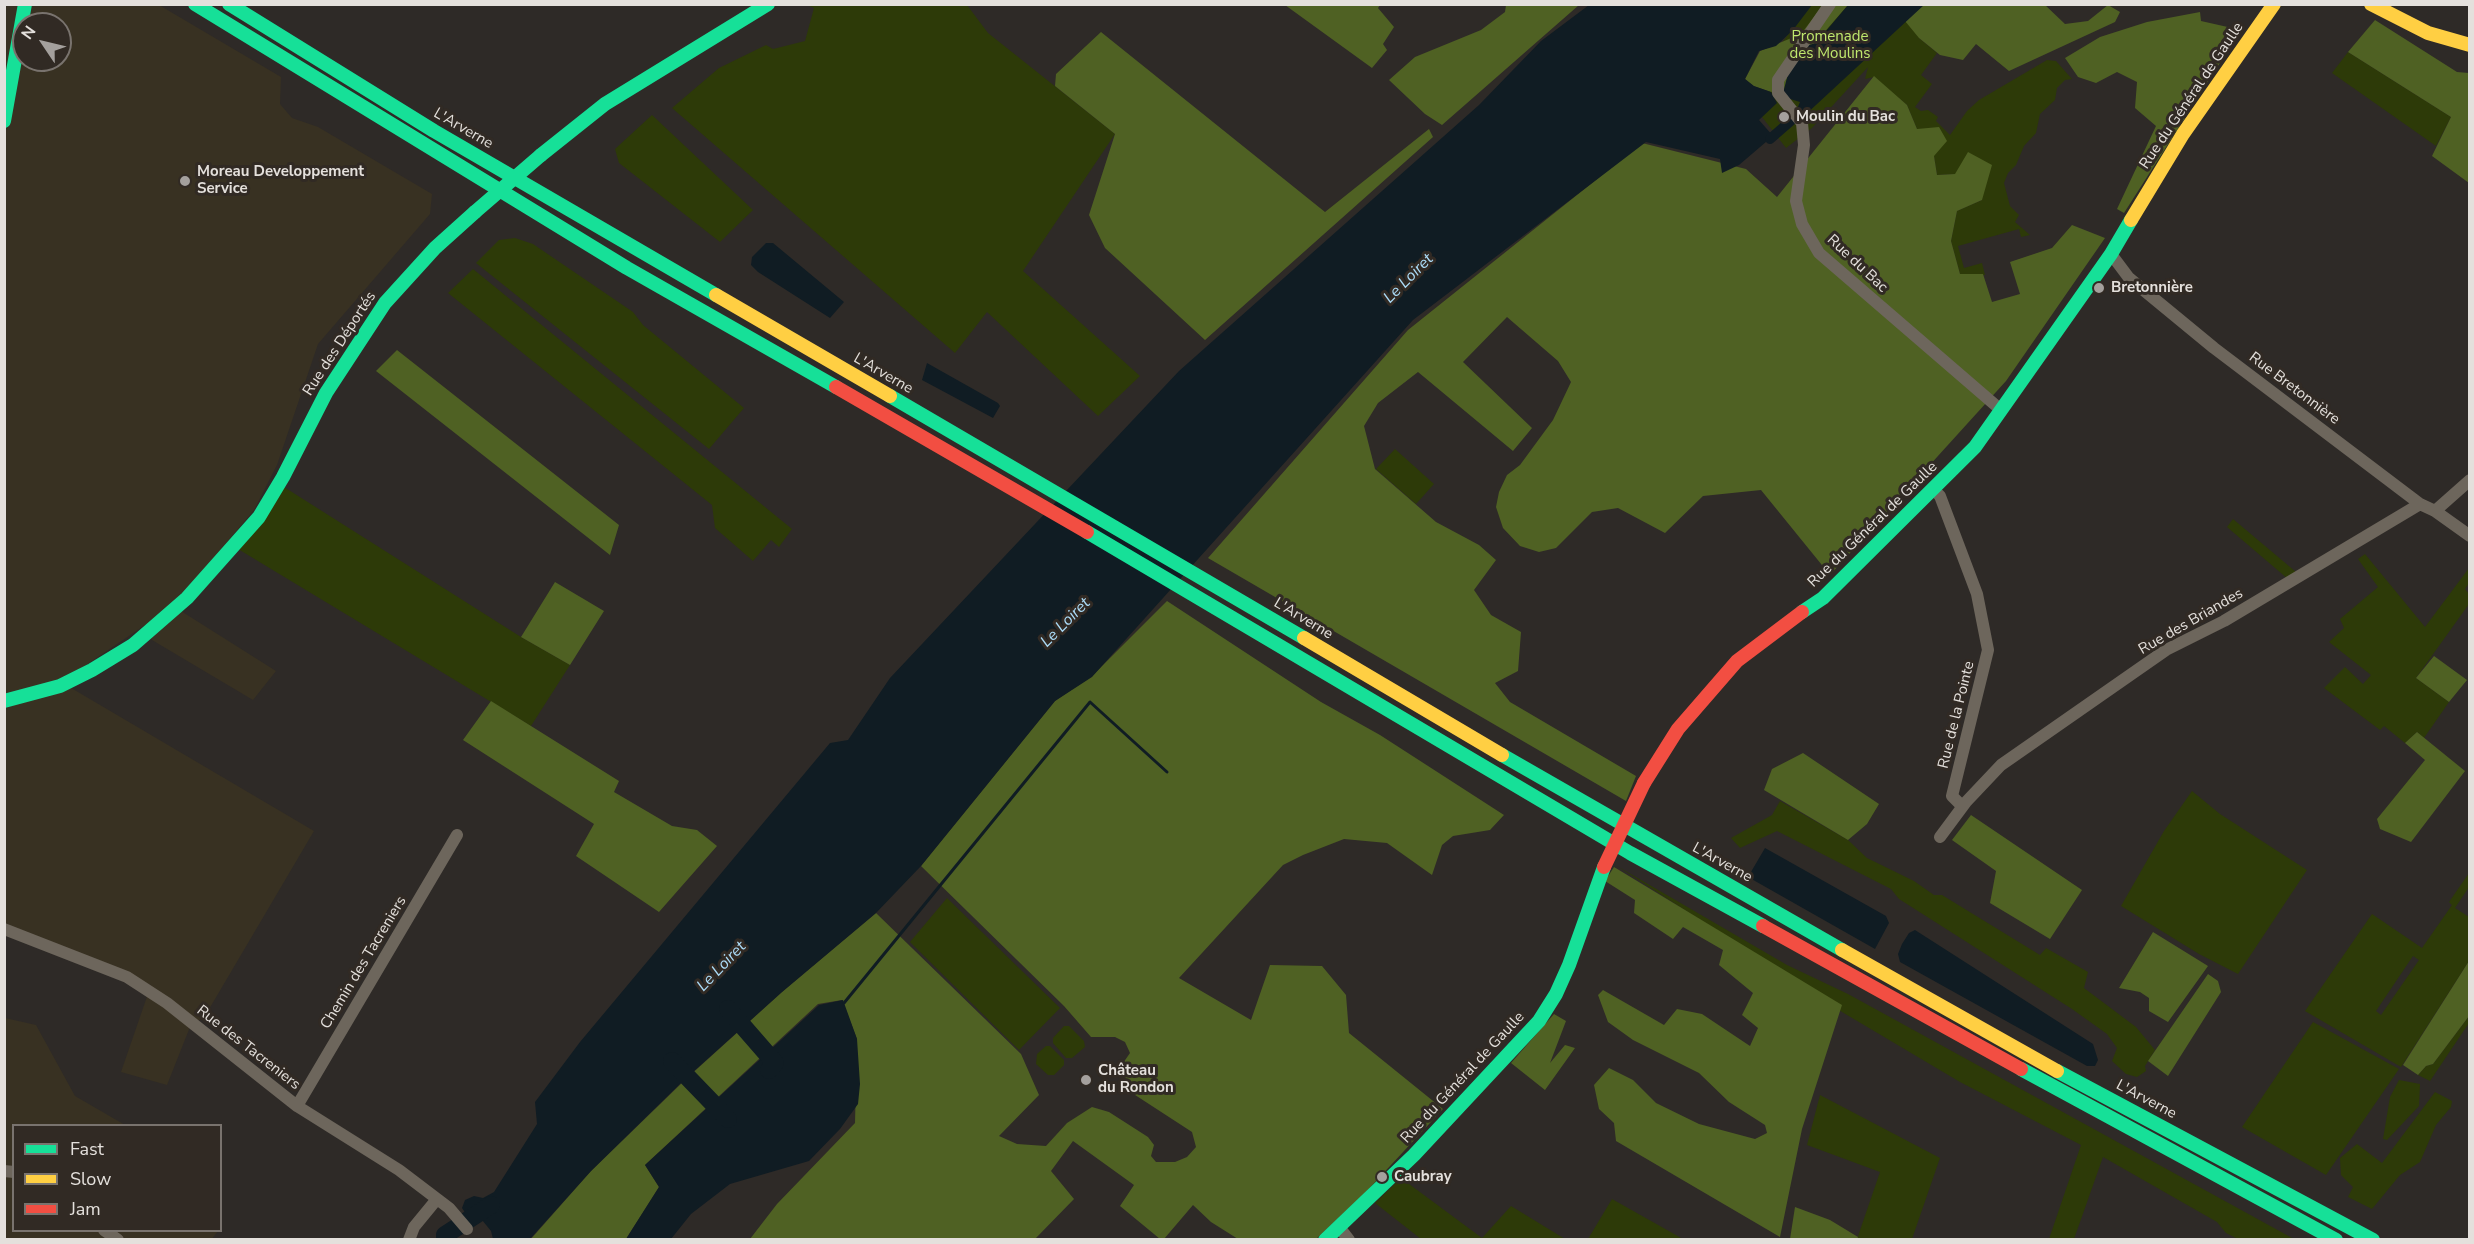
<!DOCTYPE html>
<html>
<head>
<meta charset="utf-8">
<style>
	body { margin:0 }
	#map { position:relative; width:2474px; height:1244px; overflow:hidden; background:#2e2a27; font-family:"Nunito Sans",sans-serif }
	canvas { display:block }
	.frame { position:absolute; inset:0; border:6px solid #e4e0dc; pointer-events:none }
	.legend { position:absolute; left:12px; top:1124px; width:210px; height:108px; box-sizing:border-box; background:#312a24; border:2px solid #79736e; margin:0; padding:8px 10px; list-style:none; font-size:18px; color:#e4e0dc }
	.legend li { display:flex; align-items:center; gap:12px; height:30px }
	.legend b { width:30px; border:2px solid #79736e }
	.north { position:absolute; left:12px; top:12px; width:60px; height:60px; box-sizing:border-box; background:#312a24; border:2px solid #79736e; border-radius:50%; rotate:305deg; font-size:16px; font-weight:700; line-height:24px; text-align:center; color:#e4e0dc }
	.north::after { content:''; display:block; margin:auto; width:21px; height:27px; background:#a4a09d; clip-path:polygon(50% 0,100% 100%,50% 72%,0 100%) }
</style>
</head>
<body>
<div id="map">
<canvas width="2474" height="1244"></canvas>
<div class="frame"></div>
<ul class="legend">
<li><b style="height:8px;background:#16e098"></b>Fast</li>
<li><b style="height:8px;background:#ffcf43"></b>Slow</li>
<li><b style="height:8px;background:#f24e42"></b>Jam</li>
</ul>
<div class="north">N</div>
</div>
<script>
const ctx = document.querySelector('canvas').getContext('2d');
ctx.lineJoin = 'round';
function fillPath(path, color) {
  ctx.fillStyle = color;
  ctx.fill(path, 'evenodd');
}
function toPath(rows) {
  const path = new Path2D();
  for (const r of rows) {
    path.moveTo(r[0], r[1]);
    for (let i = 2; i < r.length; i += 2) path.lineTo(r[i], r[i + 1]);
  }
  return path;
}
function trace(path, color, width, dash) {
  ctx.strokeStyle = color;
  ctx.lineWidth = width;
  ctx.lineCap = dash ? 'butt' : 'round';
  ctx.setLineDash(dash || []);
  ctx.stroke(path);
}
function label(font, color, halo, rows, align = 'center') {
  ctx.font = font + ' "Nunito Sans",sans-serif';
  ctx.lineWidth = 6;
  ctx.setLineDash([]);
  ctx.textBaseline = 'middle';
  ctx.strokeStyle = halo;
  ctx.fillStyle = color;
  for (const [text, x, y, turn = 0] of rows) {
    ctx.save();
    ctx.translate(x, y);
    ctx.rotate((+turn || 0) * Math.PI / 180);
    ctx.textAlign = isNaN(turn) ? turn : align;
    if (halo) ctx.strokeText(text, 0, 0);
    ctx.fillText(text, 0, 0);
    ctx.restore();
  }
}
fillPath(toPath([
	[5,5,159,5,281,77,280,104,292,118,318,127,432,194,430,214,318,344,277,465,254,510,173,606,276,671,253,700,152,640,145,625,61,682,314,831,205,1016,190,1027,167,1085,121,1072,151,985,5,934],
	[24,24,60,24,60,60,24,60],
	[5,1018,36,1025,75,1096,125,1125,14,1126,14,1230,218,1231,211,1240,5,1240]
]), '#383122');
fillPath(toPath([
	[807,5,967,5,988,33,1115,134,1023,271,1140,376,1098,416,987,312,955,353,672,108,719,68,766,45,773,49,805,41,814,8],
	[1810,5,1937,5,1919,38,1937,53,1921,75,1932,84,1915,107,1921,111,1928,110,1938,117,1936,121,1950,135,1967,111,1979,100,2047,60,2056,61,2072,79,2065,80,2057,88,2055,100,2040,114,2036,133,2024,146,2016,165,2008,173,2004,183,2010,206,2019,215,2015,222,2030,235,2021,237,2019,229,1958,246,1964,268,1982,263,1985,275,1960,274,1951,241,1957,211,1982,200,1955,174,1937,175,1934,156,1917,129,1907,105,1874,77,1865,79,1868,67,1812,128,1786,148,1762,117,1778,48],
	[2348,52,2451,117,2436,146,2332,73],
	[652,115,753,210,720,242,619,163,615,149],
	[515,238,533,244,633,312,643,325,744,408,709,449,476,263,499,240],
	[473,269,792,529,779,547,771,540,753,561,715,528,712,505,448,293],
	[1395,449,1434,484,1416,504,1376,469],
	[284,487,521,637,570,665,531,726,238,549],
	[2233,519,2296,572,2288,579,2227,527],
	[2365,554,2425,627,2469,568,2469,583,2465,589,2469,594,2469,604,2416,678,2449,702,2424,738,2417,732,2405,743,2384,726,2380,730,2324,688,2345,667,2363,684,2371,675,2329,642,2344,628,2340,619,2378,587,2358,559],
	[2192,791,2220,814,2307,870,2238,974,2199,954,2121,906,2164,831],
	[1780,801,1848,840,1867,858,1914,881,1934,895,1942,895,2040,955,2046,948,2088,972,2084,988,2136,1027,2155,1050,2145,1066,2146,1071,2137,1077,2126,1074,2112,1061,2117,1048,2107,1034,2072,1009,1899,899,1891,889,1777,831,1740,848,1731,838,1772,815],
	[1617,866,1787,965,1848,994,2294,1239,2238,1239,2226,1233,2217,1222,2103,1157,2074,1239,2049,1239,2081,1145,1960,1082,1842,1012],
	[2469,873,2469,887,2455,908,2469,917,2469,961,2401,1067,2305,1011,2372,914,2422,948,2452,905,2449,902],
	[2413,956,2419,960,2381,1015,2376,1011],
	[947,898,1060,1008,1019,1050,910,942],
	[2469,1016,2469,1023,2430,1081,2418,1075,2426,1066,2433,1064],
	[2313,1022,2399,1069,2326,1175,2242,1127],
	[1064,1026,1069,1026,1084,1041,1085,1047,1072,1058,1066,1058,1053,1043,1053,1038],
	[1046,1046,1050,1046,1064,1060,1064,1065,1054,1075,1048,1075,1036,1064,1037,1054],
	[2399,1080,2420,1084,2419,1106,2387,1140,2383,1139,2390,1097],
	[2435,1092,2452,1101,2451,1107,2436,1125,2420,1162,2400,1175,2372,1209,2348,1197,2353,1187,2341,1175,2340,1158,2357,1144,2382,1163],
	[1820,1095,1940,1158,1912,1239,1857,1239,1880,1172,1807,1145],
	[1401,1178,1482,1238,1511,1206,1565,1239,1421,1239,1375,1203],
	[1612,1199,1683,1239,1588,1239]
]), '#2d3a08');
fillPath(toPath([
	[1924,4,2045,5,2065,24,2088,21,2108,5,2120,12,2115,22,2009,71,1976,44,1963,60,1940,55,1919,38,1905,21],
	[1285,5,1380,5,1378,8,1394,27,1383,44,1387,50,1372,68],
	[1506,5,1579,5,1442,125,1425,114,1389,80,1415,57,1481,30,1505,12],
	[1823,5,1848,5,1788,74,1785,89,1771,92,1753,86,1745,79,1760,51,1801,34],
	[2200,12,2201,21,2241,30,2124,213,2117,209,2156,126,2135,108,2137,82,2117,72,2096,83,2078,77,2065,58,2100,37,2147,22],
	[2375,20,2457,72,2469,73,2469,183,2432,156,2451,117,2348,52],
	[1101,32,1325,212,1429,129,1433,137,1205,340,1105,248,1089,215,1115,134,1055,86,1056,74],
	[1874,76,1907,105,1917,129,1939,127,1947,141,1934,156,1937,175,1955,174,1968,152,1992,165,1982,200,1957,211,1951,241,1960,274,1983,274,1992,302,2020,294,2010,262,2052,248,2072,225,2105,238,2006,381,1830,575,1761,490,1703,496,1665,533,1618,508,1592,512,1556,548,1539,552,1520,546,1503,528,1496,507,1499,492,1507,475,1520,465,1553,420,1571,382,1558,361,1507,317,1463,362,1532,428,1513,451,1418,372,1378,403,1364,426,1375,469,1436,522,1479,545,1496,560,1474,590,1491,615,1521,632,1518,671,1495,683,1510,702,1636,776,1626,801,1208,558,1408,330,1642,143,1746,169,1777,197],
	[397,350,619,525,610,555,376,371],
	[555,582,604,611,570,665,521,637],
	[1167,601,1321,702,1380,735,1504,815,1490,830,1453,836,1442,845,1432,875,1387,843,1344,839,1303,855,1283,865,1179,978,1251,1020,1270,965,1322,966,1346,995,1349,1033,1443,1109,1364,1194,1316,1239,1238,1239,1211,1222,1193,1205,1164,1239,1160,1239,1120,1206,1134,1185,1073,1141,1051,1171,1074,1199,1035,1239,750,1239,777,1204,855,1123,857,1039,842,1000,818,1004,645,1165,659,1187,626,1239,530,1240,591,1171,687,1078,782,992,876,913,1021,1054,1039,1095,999,1136,1017,1144,1046,1146,1067,1123,1092,1107,1109,1112,1148,1137,1154,1145,1151,1156,1156,1162,1175,1162,1187,1157,1196,1147,1192,1132,1132,1093,1120,1077,1121,1066,1130,1053,1125,1042,1115,1037,1091,1037,1064,1006,921,866,1055,701,1093,675],
	[2434,656,2467,680,2449,702,2416,678],
	[491,701,619,781,614,792,672,826,697,830,717,846,659,912,576,856,594,824,463,740],
	[2417,732,2465,771,2411,842,2380,829,2377,819,2425,760,2405,743],
	[1803,753,1879,804,1867,824,1848,840,1764,790,1772,769],
	[1971,815,2082,890,2050,939,1990,903,1996,871,1952,840],
	[1614,867,1842,1005,1802,1129,1780,1237,1616,1141,1614,1123,1599,1109,1594,1085,1609,1068,1633,1080,1656,1103,1699,1124,1755,1139,1767,1133,1765,1125,1729,1102,1699,1073,1633,1040,1608,1022,1598,995,1603,990,1664,1025,1677,1009,1702,1014,1750,1046,1758,1028,1742,1015,1753,993,1719,965,1723,950,1683,927,1673,939,1634,913,1635,900,1605,881],
	[2153,932,2208,966,2168,1022,2149,1011,2149,998,2140,992,2119,988],
	[2469,961,2469,1016,2433,1064,2426,1066,2418,1075,2403,1065],
	[2208,974,2218,981,2221,992,2168,1076,2148,1061],
	[1554,1014,1566,1021,1550,1063,1565,1045,1575,1048,1545,1090,1511,1063],
	[1795,1207,1830,1220,1858,1237,1857,1240,1790,1239]
]), '#4f6123');
fillPath(toPath([
	[1589,5,1812,5,1793,30,1776,46,1759,51,1745,79,1754,86,1771,92,1777,103,1759,120,1773,136,1739,165,1722,173,1720,159,1646,142,1413,320,1092,677,1055,701,921,866,876,913,782,992,683,1081,591,1171,530,1239,493,1239,491,1231,482,1220,472,1223,462,1208,465,1200,474,1196,483,1198,494,1192,537,1124,535,1102,580,1042,830,743,848,740,890,678,1179,371,1479,105,1541,41],
	[1848,5,1924,5,1803,117,1797,109,1800,102,1787,98,1783,93,1788,74,1809,45,1816,43],
	[766,243,773,243,844,302,830,318,758,272,751,265,752,257],
	[927,363,998,403,1000,406,993,418,922,380],
	[1765,848,1886,916,1889,923,1875,949,1748,877],
	[1915,930,2093,1044,2098,1060,2095,1066,2087,1066,1900,962,1898,954,1902,944,1909,933],
	[843,1000,857,1039,860,1084,858,1104,840,1129,809,1161,730,1184,691,1214,671,1239,626,1239,659,1187,645,1165,819,1005]
]), '#101c23');
trace(toPath([
	[844,1003,1090,702,1167,772]
]), '#101c23', 3);
trace(toPath([
	[1770,139,1801,112]
]), '#101c23', 10);
trace(toPath([
	[728,1009,775,1063,769,1070],
	[672,1061,728,1119],
	[445,1240,445,1235,491,1205]
]), '#101c23', 18);
trace(toPath([
	[1830,4,1778,80,1778,93,1802,123,1804,145,1796,201,1802,224,1819,253,2001,410],
	[2111,254,2129,278,2214,348,2420,504,2435,511,2470,536],
	[1934,490,1940,496,1977,594,1988,650,1952,796,1962,806],
	[2435,511,2470,480],
	[1940,837,1966,802,2001,765,2166,650,2224,621,2420,504],
	[4,929,127,977,167,1003,297,1106,399,1170,449,1208,467,1229],
	[297,1106,457,835],
	[4,1171,14,1172],
	[1339,1227,1349,1240],
	[104,1230,118,1240],
	[409,1240,414,1227,437,1199]
]), '#6d665c', 12);
trace(toPath([
	[195,4,627,268,836,387],
	[229,4,434,131,716,295],
	[4,121,25,4],
	[541,155,605,104,768,4],
	[890,396,1304,638],
	[1087,532,1630,853,1763,926],
	[1802,612,1823,598,1975,447,2111,254,2131,220],
	[4,701,60,686,92,670,133,645,187,598,259,517,283,477,326,393,385,303,435,248,475,212],
	[1502,755,1842,950],
	[2021,1069,2336,1240],
	[2057,1071,2373,1240],
	[1325,1240,1414,1155,1539,1021,1556,994,1569,965,1604,867]
]), '#16e098', 14);
trace(toPath([
	[2371,4,2428,33,2470,45],
	[2131,220,2183,134,2274,4],
	[716,295,890,396],
	[1304,638,1502,755],
	[1842,950,2057,1071]
]), '#ffcf43', 14);
trace(toPath([
	[836,387,1087,532],
	[1644,783,1678,729,1737,661,1802,612],
	[1763,926,2021,1069]
]), '#f24e42', 14);
trace(toPath([
	[475,212,541,155]
]), '#16e098', 14);
trace(toPath([
	[1604,867,1644,783]
]), '#f24e42', 14);
for (const [x, y, r, color] of [
	[1784,117,6,"#a4a09d"],
	[185,181,6,"#a4a09d"],
	[2099,288,6,"#a4a09d"],
	[1086,1080,6,"#a4a09d"],
	[1382,1177,6,"#a4a09d"]
]) {
  const dot = new Path2D();
  dot.arc(x, y, r, 0, 2 * Math.PI);
  ctx.fillStyle = color;
  ctx.fill(dot);
  trace(dot, '#312a24', 2);
}
label('15px', '#c0e86e', '#312a24', [
	["Promenade",1830,37],
	["des Moulins",1830,54]
]);
label('15px', '#e4e0dc', '#312a24', [
	["Rue du Général de Gaulle",2192,96,-56],
	["L'Arverne",463,129,30],
	["Rue du Bac",1857,264,43],
	["Rue des Déportés",340,344,-57],
	["L'Arverne",883,374,30],
	["Rue Bretonnière",2294,389,37],
	["Rue du Général de Gaulle",1873,525,-44],
	["L'Arverne",1303,619,31],
	["Rue des Briandes",2191,622,-30],
	["Rue de la Pointe",1957,715,-76],
	["L'Arverne",1722,863,29],
	["Chemin des Tacreniers",364,963,-59],
	["Rue des Tacreniers",248,1048,38],
	["Rue du Général de Gaulle",1463,1078,-47],
	["L'Arverne",2146,1100,28]
]);
label('bold 15px', '#e4e0dc', '#312a24', [
	["Moulin du Bac",1796,117],
	["Moreau Developpement",197,172],
	["Service",197,189],
	["Bretonnière",2111,288],
	["Château",1098,1071],
	["du Rondon",1098,1088],
	["Caubray",1394,1177]
], 'left');
label('italic 16px', '#abdbf7', '#312a24', [
	["Le Loiret",1409,279,-45],
	["Le Loiret",1066,623,-45],
	["Le Loiret",722,967,-46]
]);
</script>
</body>
</html>
